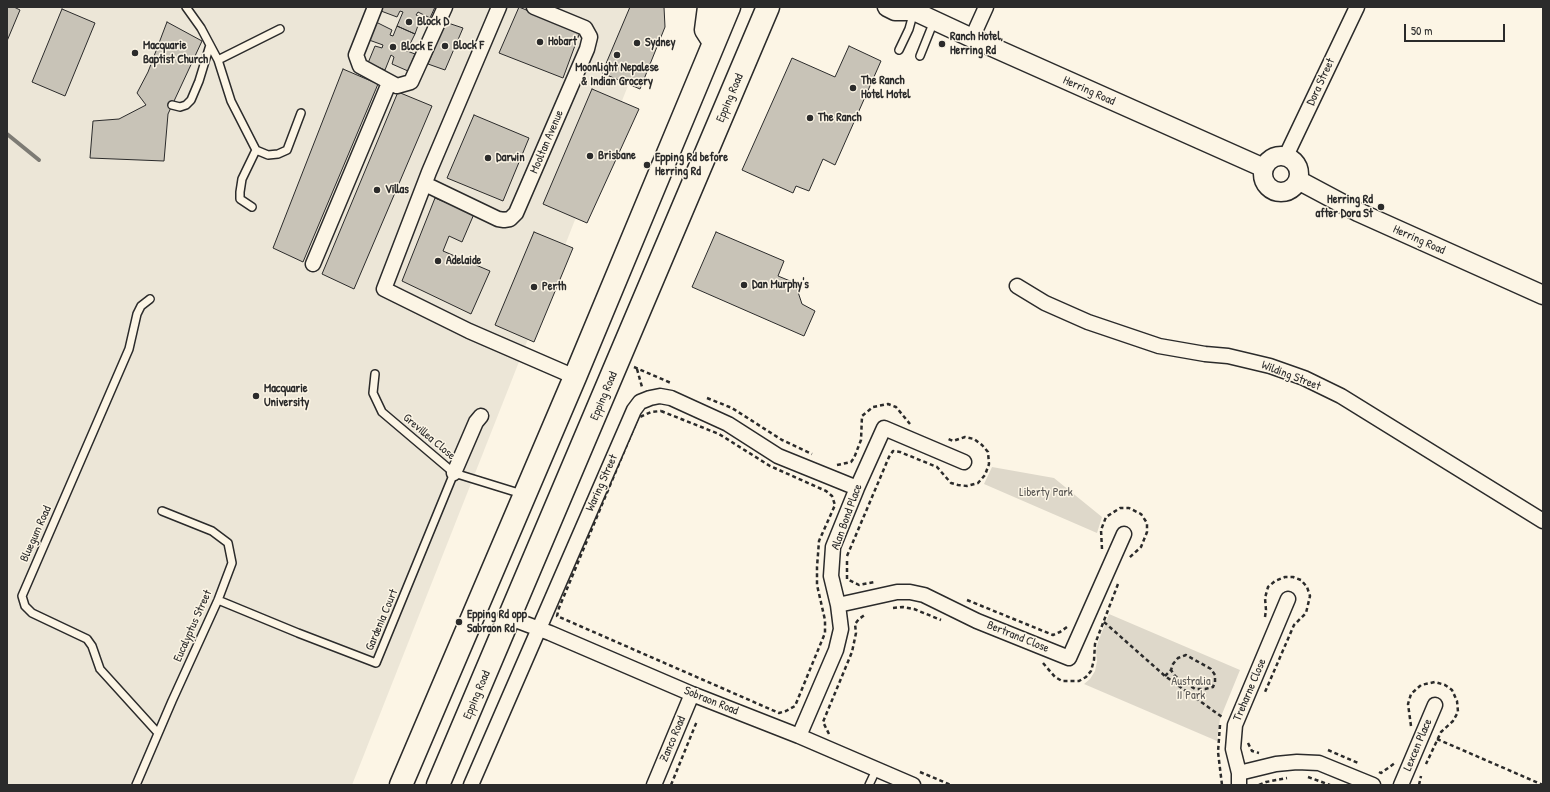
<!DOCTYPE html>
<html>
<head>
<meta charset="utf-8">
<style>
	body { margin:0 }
	#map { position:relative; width:1550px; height:792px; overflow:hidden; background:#fcf5e5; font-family:"Patrick Hand",sans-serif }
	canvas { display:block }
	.frame { position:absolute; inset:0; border:8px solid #2b2b2b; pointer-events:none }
	.scale { position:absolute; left:1404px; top:24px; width:101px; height:18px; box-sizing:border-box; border:2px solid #2b2b2b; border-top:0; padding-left:5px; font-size:12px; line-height:14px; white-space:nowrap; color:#2b2b2b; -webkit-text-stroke:3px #fcf5e5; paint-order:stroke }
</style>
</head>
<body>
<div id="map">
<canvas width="1550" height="792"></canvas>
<div class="frame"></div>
<div class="scale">50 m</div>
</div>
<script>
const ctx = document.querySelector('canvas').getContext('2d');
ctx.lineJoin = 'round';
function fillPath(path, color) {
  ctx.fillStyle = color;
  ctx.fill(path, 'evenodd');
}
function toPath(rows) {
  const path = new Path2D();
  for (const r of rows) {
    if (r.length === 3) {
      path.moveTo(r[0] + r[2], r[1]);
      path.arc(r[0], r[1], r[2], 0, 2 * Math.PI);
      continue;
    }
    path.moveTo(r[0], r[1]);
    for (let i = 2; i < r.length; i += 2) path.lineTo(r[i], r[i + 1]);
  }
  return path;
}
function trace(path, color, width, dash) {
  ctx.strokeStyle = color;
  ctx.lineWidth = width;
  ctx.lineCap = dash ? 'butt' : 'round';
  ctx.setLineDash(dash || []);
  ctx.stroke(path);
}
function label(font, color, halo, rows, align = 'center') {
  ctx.font = font + ' "Patrick Hand",sans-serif';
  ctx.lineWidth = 3;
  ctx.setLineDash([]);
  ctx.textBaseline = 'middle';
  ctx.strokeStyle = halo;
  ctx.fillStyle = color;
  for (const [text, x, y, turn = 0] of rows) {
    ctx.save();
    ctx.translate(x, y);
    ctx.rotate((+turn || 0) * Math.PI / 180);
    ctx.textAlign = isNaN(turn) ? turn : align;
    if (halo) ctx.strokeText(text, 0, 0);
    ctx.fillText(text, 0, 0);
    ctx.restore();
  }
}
fillPath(toPath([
	[7,7,659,7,352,785,7,785]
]), '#ece6d7');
fillPath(toPath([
	[992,467,1054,478,1102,517,1097,533,984,484],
	[1109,614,1240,670,1220,719,1217,741,1084,684,1090,679,1095,671,1097,661,1096,651,1098,642]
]), '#ded8ca');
trace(toPath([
	[7,134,39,160]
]), '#7d7b74', 4);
const building = toPath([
	[7,7,14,7,20,10,7,41,7,7],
	[383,7,435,7,430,18,418,12,416,15,421,17,415,34,397,26,403,12,400,11,397,17,381,11,383,7],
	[519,7,580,32,563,78,499,53,519,7],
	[630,7,664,7,665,27,640,89,602,73,630,7],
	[62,9,95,23,65,96,32,82,62,9],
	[167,22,202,41,168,114,164,161,90,158,93,121,119,119,146,105,137,93,148,72,167,22],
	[376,22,392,30,390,35,393,36,397,26,415,34,408,48,404,45,402,49,415,54,408,71,392,64,394,57,391,55,385,70,368,63,375,46,382,48,383,45,369,40,376,22],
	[445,22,463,28,445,70,428,64,445,22],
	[849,46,881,61,835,165,823,159,809,191,796,186,793,193,742,170,792,58,835,77,849,46],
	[343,69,378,84,303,262,273,248,343,69],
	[592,89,639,109,587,223,543,204,592,89],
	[398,92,432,106,354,289,322,274,398,92],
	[474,115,529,138,503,201,447,178,474,115],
	[435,198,474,214,462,242,449,236,443,251,490,271,471,314,402,281,435,198],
	[534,232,573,248,534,342,495,325,534,232],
	[716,232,784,261,778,276,795,283,802,304,815,311,804,336,692,287,716,232]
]);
fillPath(building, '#c8c3b7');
trace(building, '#2b2b2b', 1);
const service = toPath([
	[186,7,201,28,218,60,231,101,256,150,268,155,278,154,287,150,301,113],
	[899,50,909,29,914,11],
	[920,56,934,21],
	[218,60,280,29],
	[172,105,180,107,186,105,191,100,199,81,210,45],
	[252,207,240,199,240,192,242,179,256,150],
	[150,299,141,306,137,314,129,349,22,596,25,606,32,613,87,639,92,646,100,669,158,733],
	[375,374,373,393,382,412,454,473,522,494],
	[218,600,298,633,376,663,454,473],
	[136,785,172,701,218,600,232,563,228,543,212,531,162,511],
	[869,785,876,770]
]);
const minor = toPath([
	[375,7,356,55,360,66,397,86,411,82,445,7],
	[499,7,429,172,384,289,469,331,575,377],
	[972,38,986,7],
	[1286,156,1357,7],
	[425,184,498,219,504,220,510,219,516,213,587,49,590,37,585,28,534,7],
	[313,264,389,83],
	[1017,286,1045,303,1088,322,1159,346,1205,354,1228,356,1270,366,1304,378,1341,396,1543,521],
	[454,473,476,422,481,416],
	[838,605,897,592,910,592,924,595,977,621,1069,658,1124,534],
	[510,618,550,633,692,694,799,736,913,785],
	[799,736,836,650,841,629,838,605,831,576,833,547,857,488,884,428,964,462],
	[1239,773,1276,764,1297,762,1319,763,1373,785],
	[471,785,634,410,640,402,650,398,660,396,671,398,728,424,778,456,857,488],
	[654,785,692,694],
	[1239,785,1239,773,1233,749,1235,725,1288,599],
	[1401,785,1435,705]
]);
const tertiary = toPath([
	[887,7,895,11,914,11,972,38,1264,168],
	[1281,174,18],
	[1298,180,1358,212,1543,295]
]);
const secondary = toPath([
	[708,7,705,30,714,44]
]);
const primary = toPath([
	[401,785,575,377,729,7],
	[438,785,768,7]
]);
trace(service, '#2b2b2b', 10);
trace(minor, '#2b2b2b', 17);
trace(tertiary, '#2b2b2b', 21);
trace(secondary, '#2b2b2b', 23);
trace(primary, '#2b2b2b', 25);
trace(toPath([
	[634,367,671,383],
	[637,369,642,387],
	[707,398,732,408,782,440,812,454],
	[661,411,719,434,770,466,826,491,832,496,835,505,819,541,817,567,817,585,825,620,825,633,795,706,786,711,779,713,557,616,559,608,638,418,651,412,661,411],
	[837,465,851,462,854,458,861,440,862,416,873,407,888,404,896,407,910,424],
	[1102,549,1101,530,1106,517,1120,508,1129,508,1141,514,1147,523,1147,532,1141,547,1129,558],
	[847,556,889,457,893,451,900,452,937,467,951,483,958,485,967,486,978,483,985,475,989,464,988,452,982,445,974,439,965,437,953,441,946,438],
	[847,561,847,579,859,585,875,582],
	[967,600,1053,635,1060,632,1067,627],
	[893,608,903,607,914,609,941,620],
	[1265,617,1266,610,1265,598,1268,587,1275,581,1285,577,1293,577,1301,580,1307,587,1310,596,1306,613,1294,625,1265,692],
	[1104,622,1165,676,1222,717],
	[1043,663,1055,677,1062,681,1079,681,1086,677,1091,671,1094,660,1095,644,1118,584],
	[1165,676,1171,670,1173,664,1178,658,1186,655,1211,669,1215,675,1215,682,1213,687,1205,689,1195,689,1175,676,1171,670],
	[1220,725,1218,752,1222,785],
	[1411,726,1408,704,1411,694,1421,685,1435,682,1445,685,1452,690,1457,701,1458,712,1453,721,1441,732,1426,764],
	[829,734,823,722,852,652,856,633,855,624,859,619,866,614],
	[1437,739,1543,785],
	[1248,743,1252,751,1259,753],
	[1328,750,1358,763],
	[920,772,951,785],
	[1379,772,1381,773,1395,763],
	[1308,777,1330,785],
	[671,785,697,721],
	[1259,785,1266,782,1287,778],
	[1419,785,1421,776]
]), '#2b2b2b', 2.5, [4, 3]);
trace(service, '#fcf5e5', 7);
trace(minor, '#fcf5e5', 14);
trace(tertiary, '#fcf5e5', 18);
trace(secondary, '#fcf5e5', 20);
trace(primary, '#fcf5e5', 22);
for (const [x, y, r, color] of [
	[409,22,4,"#2b2b2b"],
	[540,42,4,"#2b2b2b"],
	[637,43,4,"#2b2b2b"],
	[942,44,4,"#2b2b2b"],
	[445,46,4,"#2b2b2b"],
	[393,47,4,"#2b2b2b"],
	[135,53,4,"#2b2b2b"],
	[617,55,4,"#2b2b2b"],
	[853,88,4,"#2b2b2b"],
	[810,118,4,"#2b2b2b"],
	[590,156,4,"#2b2b2b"],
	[488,158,4,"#2b2b2b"],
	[647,165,4,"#2b2b2b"],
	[377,190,4,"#2b2b2b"],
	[1381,207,4,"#2b2b2b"],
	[438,261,4,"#2b2b2b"],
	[744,285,4,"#2b2b2b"],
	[534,287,4,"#2b2b2b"],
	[256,396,4,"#2b2b2b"],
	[459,622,4,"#2b2b2b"]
]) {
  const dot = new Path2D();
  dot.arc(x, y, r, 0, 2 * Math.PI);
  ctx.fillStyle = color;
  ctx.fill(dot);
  trace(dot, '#fcf5e5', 1.5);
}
label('bold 12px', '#2b2b2b', '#fcf5e5', [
	["Block D",417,22],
	["Ranch Hotel,",950,37],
	["Herring Rd",950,51],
	["Hobart",548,42],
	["Sydney",645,43],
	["Macquarie",143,46],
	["Baptist Church",143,60],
	["Block F",453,46],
	["Block E",401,47],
	["Moonlight Nepalese",617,68,"center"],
	["& Indian Grocery",617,82,"center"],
	["The Ranch",861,81],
	["Hotel Motel",861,95],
	["The Ranch",818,118],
	["Brisbane",598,156],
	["Darwin",496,158],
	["Epping Rd before",655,158],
	["Herring Rd",655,172],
	["Villas",385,190],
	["Herring Rd",1373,200,"right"],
	["after Dora St",1373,214,"right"],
	["Adelaide",446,261],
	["Dan Murphy's",752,285],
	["Perth",542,287],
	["Macquarie",264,389],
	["University",264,403],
	["Epping Rd opp",467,615],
	["Sabraon Rd",467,629]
], 'left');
label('12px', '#2b2b2b', '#fcf5e5', [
	["Dora Street",1321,82,-65],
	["Herring Road",1089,91,24],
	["Epping Road",730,98,-67],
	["Mooltan Avenue",547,142,-67],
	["Herring Road",1419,240,24],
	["Wilding Street",1291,376,21],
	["Epping Road",604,396,-67],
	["Grevillea Close",429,437,40],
	["Waring Street",602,483,-66],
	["Alan Bond Place",847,517,-70],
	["Bluegum Road",36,534,-66],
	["Gardenia Court",382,620,-67],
	["Eucalyptus Street",193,626,-66],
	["Bertrand Close",1018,637,22],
	["Treharne Close",1250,690,-67],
	["Epping Road",477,695,-67],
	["Sobraon Road",711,701,22],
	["Zanco Road",673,739,-67],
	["Lexcen Place",1418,745,-67]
]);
label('12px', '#585653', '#fcf5e5', [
	["Liberty Park",1046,493],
	["Australia",1191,682],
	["II Park",1191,696]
]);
</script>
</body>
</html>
